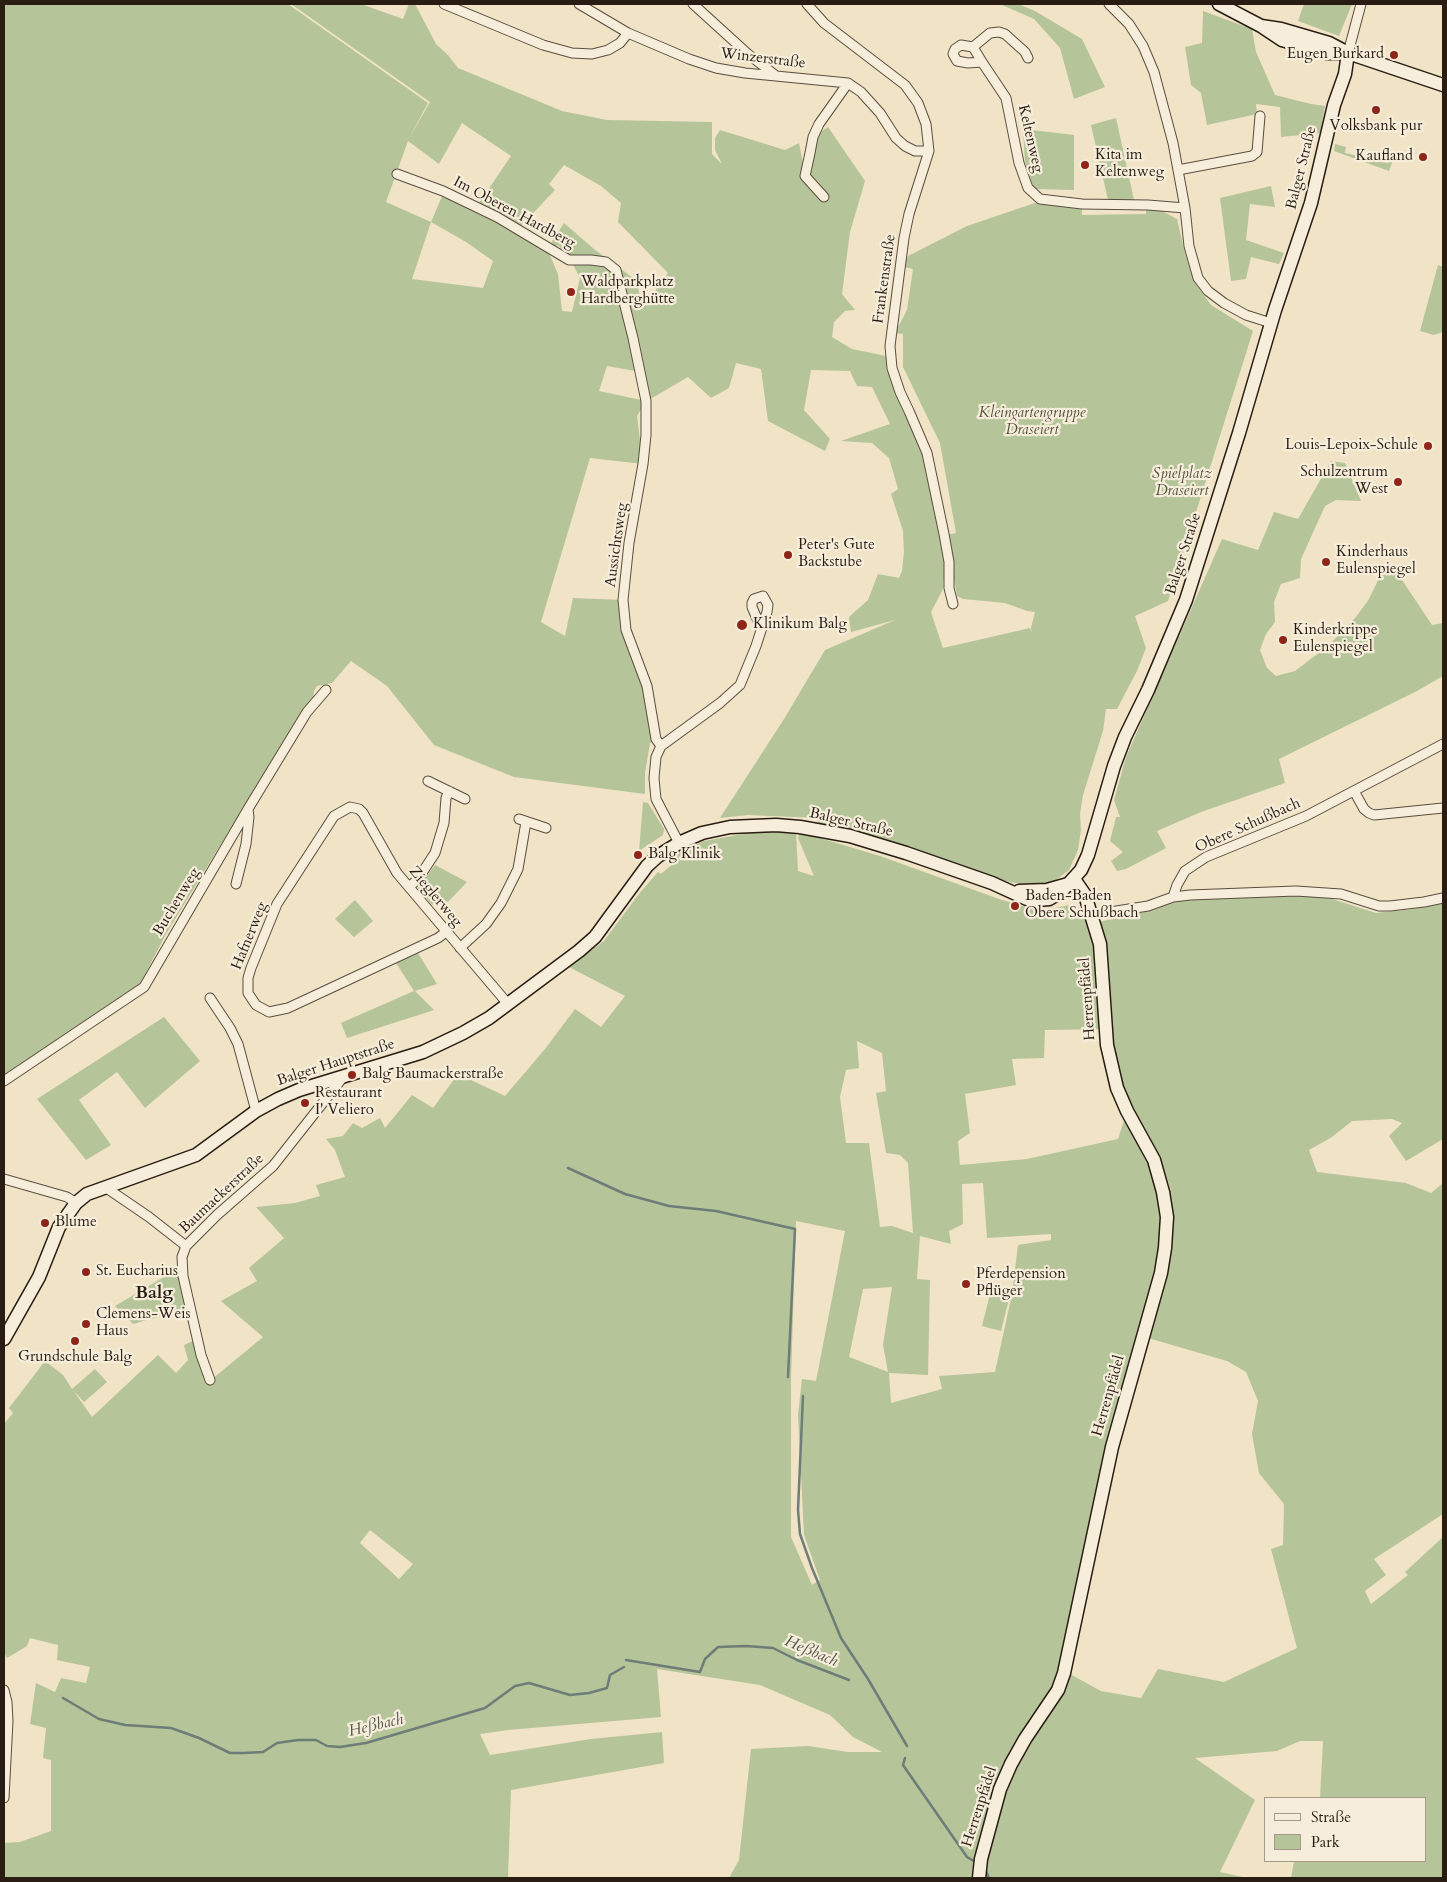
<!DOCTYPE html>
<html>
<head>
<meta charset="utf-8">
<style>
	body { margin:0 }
	#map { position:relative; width:1447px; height:1882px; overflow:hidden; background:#f1e3c6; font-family:Cardo,serif }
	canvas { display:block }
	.frame { position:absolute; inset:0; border:5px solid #291d13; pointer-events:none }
	.legend { position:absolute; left:1264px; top:1797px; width:162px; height:65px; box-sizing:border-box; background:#f6edda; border:1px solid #a49a8a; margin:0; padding:6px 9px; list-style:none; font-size:15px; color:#291d13 }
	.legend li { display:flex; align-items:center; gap:10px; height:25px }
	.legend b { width:25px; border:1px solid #a49a8a }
</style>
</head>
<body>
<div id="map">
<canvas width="1447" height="1882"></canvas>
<div class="frame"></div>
<ul class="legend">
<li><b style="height:6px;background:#f6edda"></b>Straße</li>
<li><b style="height:14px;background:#b5c599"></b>Park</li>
</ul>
</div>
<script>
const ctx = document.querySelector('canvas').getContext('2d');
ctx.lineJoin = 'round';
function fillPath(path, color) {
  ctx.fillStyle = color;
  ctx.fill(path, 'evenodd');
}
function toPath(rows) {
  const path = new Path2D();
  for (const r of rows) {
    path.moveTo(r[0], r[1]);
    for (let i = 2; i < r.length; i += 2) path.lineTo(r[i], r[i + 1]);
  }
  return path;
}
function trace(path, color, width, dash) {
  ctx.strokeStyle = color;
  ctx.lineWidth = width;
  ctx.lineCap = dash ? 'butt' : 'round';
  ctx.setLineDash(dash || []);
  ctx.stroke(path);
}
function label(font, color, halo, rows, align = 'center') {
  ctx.font = font + ' Cardo,serif';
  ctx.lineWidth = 4.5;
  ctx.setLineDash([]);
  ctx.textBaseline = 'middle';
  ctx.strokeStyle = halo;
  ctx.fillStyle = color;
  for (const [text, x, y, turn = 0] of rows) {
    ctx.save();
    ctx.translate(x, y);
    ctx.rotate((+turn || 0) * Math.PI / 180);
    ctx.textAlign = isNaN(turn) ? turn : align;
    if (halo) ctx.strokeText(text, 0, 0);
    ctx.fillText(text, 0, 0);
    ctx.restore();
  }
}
fillPath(toPath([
	[4,4,288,4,428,103,408,140,430,102,291,4,361,4,403,19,409,4,415,4,436,44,448,55,458,68,562,111,607,120,712,122,712,154,722,164,715,150,715,138,720,130,785,150,799,143,805,174,813,137,828,127,865,181,850,232,842,294,855,310,845,311,834,322,832,337,852,349,886,356,900,392,927,453,945,562,943,589,931,612,943,648,1030,628,1032,632,1031,628,1035,612,1027,611,1005,603,963,599,957,596,946,535,956,533,940,443,903,367,903,334,895,333,907,310,913,269,904,267,908,256,967,226,1035,203,1082,208,1082,215,1146,214,1146,209,1162,211,1177,219,1185,253,1194,281,1211,305,1253,331,1168,601,1135,616,1146,648,1137,671,1117,709,1106,709,1103,731,1083,795,1080,814,1081,830,1078,850,1069,870,1053,882,1025,885,979,876,817,827,818,818,748,815,720,818,784,719,825,650,895,620,851,632,849,617,868,600,878,574,899,578,902,571,904,552,903,531,891,494,898,489,889,458,872,443,841,441,890,424,872,387,857,386,850,371,811,370,804,410,830,439,825,451,768,421,761,369,736,363,729,388,711,398,688,377,647,401,641,372,607,366,599,391,646,401,637,416,643,464,590,458,541,622,565,636,573,598,623,600,656,739,650,743,645,773,645,794,514,777,434,745,387,686,351,661,332,683,317,686,314,691,313,700,303,712,268,767,166,934,140,984,4,1076],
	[462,123,511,156,479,203,497,214,443,194,431,222,386,202,408,141,439,164],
	[564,165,601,186,621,203,618,222,668,273,642,309,637,281,594,249,564,223,548,248,519,228,555,190,549,184],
	[431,222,466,242,493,261,483,288,412,279],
	[558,245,571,261,580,278,572,312,562,311,558,274,548,251],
	[1000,4,1018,4,1035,11,1082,39,1105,87,1074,99,1060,48,1034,19],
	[1304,4,1352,4,1339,36,1298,21],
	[1203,11,1252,29,1256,52,1275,95,1311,104,1325,106,1320,133,1281,137,1280,107,1256,104,1257,114,1207,125,1201,93,1191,85,1185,47,1202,43],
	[1116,118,1134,200,1108,200,1091,125],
	[1023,129,1074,135,1074,190,1034,189,1025,162],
	[1335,144,1346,147,1345,153,1388,163,1390,157,1394,157,1389,171,1334,151],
	[1271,186,1275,207,1250,204,1246,240,1284,253,1279,264,1251,257,1246,279,1231,281,1220,198],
	[1438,265,1443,267,1443,332,1434,335,1420,331],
	[1331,461,1345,463,1361,501,1336,500,1325,506,1301,559,1300,578,1281,584,1274,602,1275,622,1266,634,1260,650,1267,668,1276,676,1295,671,1328,646,1356,617,1369,599,1381,574,1398,574,1432,625,1443,623,1443,676,1417,691,1279,759,1285,783,1201,812,1157,831,1166,848,1126,869,1117,871,1111,861,1123,852,1110,841,1116,817,1120,817,1114,800,1126,757,1222,539,1258,550,1274,512,1298,519],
	[643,802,648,803,664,829,663,835,639,851],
	[754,832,796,832,798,871,814,876,798,838,800,832,880,856,999,899,1040,911,1075,904,1094,923,1153,910,1187,897,1296,894,1326,897,1376,913,1413,909,1443,900,1443,1139,1406,1161,1389,1136,1402,1123,1392,1119,1352,1121,1332,1137,1309,1150,1317,1172,1406,1183,1431,1193,1443,1183,1443,1514,1374,1559,1386,1575,1365,1591,1371,1604,1408,1575,1405,1572,1443,1537,1443,1878,1291,1878,1294,1861,1426,1861,1426,1798,1320,1798,1323,1741,1300,1741,1277,1751,1195,1758,1255,1800,1220,1872,1247,1878,983,1878,988,1846,1002,1801,1017,1761,1044,1719,1068,1673,1101,1691,1141,1698,1158,1669,1224,1682,1297,1648,1271,1549,1283,1545,1284,1504,1259,1473,1252,1434,1258,1401,1246,1372,1227,1361,1148,1338,1163,1284,1170,1233,1170,1215,1166,1192,1171,1190,1159,1154,1130,1116,1154,1160,1161,1193,1164,1219,1158,1271,1123,1398,1064,1653,1053,1689,1014,1749,997,1787,979,1850,975,1878,729,1878,739,1860,751,1749,808,1746,848,1752,882,1752,853,1737,830,1715,760,1685,657,1669,661,1717,508,1730,480,1734,490,1755,591,1739,662,1732,664,1763,511,1790,508,1877,552,1878,4,1878,4,1843,20,1842,51,1831,51,1760,43,1758,46,1728,30,1724,36,1683,55,1692,61,1678,86,1683,90,1667,57,1660,58,1645,30,1638,27,1646,7,1658,4,1653,4,1424,13,1413,9,1408,45,1361,63,1375,72,1389,95,1369,107,1382,84,1402,73,1390,92,1417,158,1355,176,1373,188,1360,184,1345,197,1339,204,1367,211,1380,263,1337,221,1301,257,1281,249,1268,284,1238,256,1207,295,1203,320,1196,316,1185,345,1177,335,1150,326,1139,343,1136,353,1123,362,1128,380,1118,385,1128,412,1095,433,1108,458,1074,505,1096,545,1049,575,1009,601,1027,625,996,569,967,604,941,638,895,658,872,661,874,675,862,672,858,679,853,704,841],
	[1106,1029,1111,1066,1117,1088,1127,1111,1118,1139,1027,1159,960,1165,958,1141,970,1133,965,1094,1016,1085,1012,1059,1044,1058,1045,1030],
	[857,1041,882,1053,886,1091,876,1093,886,1153,900,1155,908,1163,913,1233,892,1226,880,1227,869,1143,846,1143,840,1097,846,1070,859,1068],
	[983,1183,987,1238,1051,1234,1051,1240,1018,1245,1012,1294,995,1372,939,1376,942,1389,891,1403,889,1373,928,1375,930,1280,917,1279,920,1236,951,1244,949,1231,963,1224,962,1184],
	[796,1221,845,1231,816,1381,802,1379,798,1415,804,1535,820,1580,812,1585,791,1537,791,1378],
	[892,1287,883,1345,888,1372,849,1357,863,1289],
	[370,1530,413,1564,399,1579,360,1543],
	[435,865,467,882,448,902,438,900,432,905,418,888],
	[355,900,373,921,354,937,335,919],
	[418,953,437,984,415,991,434,1010,347,1038,341,1023,414,991,396,963],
	[164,1017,200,1061,145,1108,117,1072,79,1100,111,1145,86,1160,37,1099],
	[179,1268,186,1309,133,1324,115,1306],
	[991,1290,1010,1295,1001,1331,982,1326]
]), '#b5c599');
trace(toPath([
	[568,1168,625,1194,669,1206,716,1211,795,1229,788,1377],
	[803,1396,798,1510,800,1534,812,1568,841,1638,868,1679,907,1746],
	[626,1660,700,1672,705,1659,718,1647,746,1646,773,1648,797,1660,849,1680],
	[63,1698,99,1719,125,1725,171,1728,199,1738,230,1753,244,1753,263,1752,277,1743,298,1740,316,1740,327,1746,340,1747,366,1743,485,1708,515,1686,529,1683,570,1695,589,1693,607,1688,610,1675,624,1667],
	[905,1758,903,1765,967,1857,977,1863],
	[985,1869,989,1878]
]), '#6e7d77', 2.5);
const street = toPath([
	[444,4,543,45,572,53,592,54,608,50,620,43,628,33],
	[579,4,628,33,689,59,716,68,745,73,848,83,861,92,880,113,896,138,905,146,915,151,929,151],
	[693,4,748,54,775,75],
	[807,4,824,23,905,85,918,103,926,124,929,151,909,214,904,238,890,346,892,368,900,392,909,411,927,453,944,534,949,562,949,588,953,604],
	[1109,4,1129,24,1143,46,1154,72,1173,143,1185,208,1189,246,1198,278,1208,291,1224,303,1246,315,1271,323],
	[961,45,973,47,982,62,968,63,957,61,953,54,955,49,961,45],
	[973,47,990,33,999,32,1005,34,1025,52,1028,58],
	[1348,53,1361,4],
	[982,62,1006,98,1019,163,1028,188,1040,199,1082,204,1148,205,1185,208],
	[1178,170,1252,156,1257,152,1260,116],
	[397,174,443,191,497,217,569,260,591,260,606,262,616,270,633,338,646,401,646,435,643,464,629,543,623,600,626,630,647,686,656,739,661,746],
	[824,197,805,176,810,153,813,137,819,124,848,83],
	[428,781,465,799],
	[1354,791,1364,809,1369,813,1374,815,1443,808],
	[519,819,546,828],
	[679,843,656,799,654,778,656,757,661,746,720,703,740,685,756,646,767,612,768,605,763,596,754,599,752,603,752,607,761,628],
	[236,884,246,844,249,817,248,809],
	[409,887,418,879,435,853,444,823,446,798,449,791],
	[1173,897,1177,885,1185,871,1206,857,1306,816,1443,744],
	[1091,915,1148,906,1173,897,1190,895,1296,891,1341,894,1379,906,1390,906,1424,902,1443,898],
	[446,932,438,938,288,1008,269,1012,256,1005,248,993,248,978,251,968,277,904,334,816,350,807,359,809,363,813,397,873,508,1004],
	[460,948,486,924,501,903,518,869,526,822],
	[210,998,230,1028,238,1044,256,1111],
	[4,1081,144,987,248,809,307,712,326,690],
	[4,1179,67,1197,76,1203],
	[105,1187,149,1217,186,1246],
	[210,1380,201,1355,183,1276,182,1257,186,1246,217,1215,273,1166,344,1076],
	[4,1690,7,1702,8,1721,4,1798]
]);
const secondary = toPath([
	[1219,4,1261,26,1282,40,1327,53,1345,53],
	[1261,26,1281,29,1329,43,1348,53,1443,85],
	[1019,891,1047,890,1068,884],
	[4,1339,39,1277,59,1227,76,1203,87,1194,196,1155,256,1111,278,1099,299,1090,423,1052,463,1033,489,1018,579,951,595,937,647,866,658,856,679,843,702,833,730,827,776,825,800,827,850,836,906,853,992,883,1027,899,1037,900,1049,899,1061,892,1081,870,1088,855,1114,766,1125,737,1148,690,1186,600,1239,433,1275,310,1311,203,1334,105,1345,74,1348,53],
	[979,1878,981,1859,1000,1789,1011,1764,1025,1739,1058,1690,1064,1673,1112,1447,1161,1273,1165,1248,1167,1217,1163,1192,1154,1160,1127,1111,1117,1088,1107,1045,1100,944,1085,895,1074,879]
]);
trace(street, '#5b4e40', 11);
trace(secondary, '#291d13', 15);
trace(street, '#f6edda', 9);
trace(secondary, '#f6edda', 12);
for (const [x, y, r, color] of [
	[1394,55,5,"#8f2418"],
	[1376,110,5,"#8f2418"],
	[1423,157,5,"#8f2418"],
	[1085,165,5,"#8f2418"],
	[571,292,5,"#8f2418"],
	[1428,446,5,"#8f2418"],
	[1398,482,5,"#8f2418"],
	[788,555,5,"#8f2418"],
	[1326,562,5,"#8f2418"],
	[742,625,6,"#8f2418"],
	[1283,640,5,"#8f2418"],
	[638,855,5,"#8f2418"],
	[1015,906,5,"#8f2418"],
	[352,1075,5,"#8f2418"],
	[305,1103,5,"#8f2418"],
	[45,1223,5,"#8f2418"],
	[86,1272,5,"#8f2418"],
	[966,1284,5,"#8f2418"],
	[86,1324,5,"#8f2418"],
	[75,1341,5,"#8f2418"]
]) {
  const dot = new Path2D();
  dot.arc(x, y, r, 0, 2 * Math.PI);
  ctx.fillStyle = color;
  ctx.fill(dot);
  trace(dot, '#f6edda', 2);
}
label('15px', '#291d13', '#f6edda', [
	["Eugen Burkard",1384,55,"right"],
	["Volksbank pur",1376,127,"center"],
	["Kita im",1095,156],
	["Keltenweg",1095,173],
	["Kaufland",1413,157,"right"],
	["Waldparkplatz",581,283],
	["Hardberghütte",581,300],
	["Louis-Lepoix-Schule",1418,446,"right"],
	["Schulzentrum",1388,473,"right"],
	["West",1388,490,"right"],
	["Peter's Gute",798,546],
	["Backstube",798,563],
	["Kinderhaus",1336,553],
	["Eulenspiegel",1336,570],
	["Klinikum Balg",753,625],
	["Kinderkrippe",1293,631],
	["Eulenspiegel",1293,648],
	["Balg Klinik",648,855],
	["Baden-Baden",1025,897],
	["Obere Schußbach",1025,914],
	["Balg Baumackerstraße",362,1075],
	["Restaurant",315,1094],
	["I' Veliero",315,1111],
	["Blume",55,1223],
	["St. Eucharius",96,1272],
	["Pferdepension",976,1275],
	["Pflüger",976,1292],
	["Clemens-Weis",96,1315],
	["Haus",96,1332],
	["Grundschule Balg",75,1358,"center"]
], 'left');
label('15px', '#291d13', '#f6edda', [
	["Winzerstraße",763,59,7],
	["Keltenweg",1030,139,77],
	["Balger Straße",1302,168,-76],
	["Im Oberen Hardberg",514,213,28],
	["Frankenstraße",885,279,-82],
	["Aussichtsweg",617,545,-82],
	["Balger Straße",1184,554,-72],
	["Balger Straße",851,823,13],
	["Obere Schußbach",1248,826,-24],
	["Zieglerweg",435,897,50],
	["Buchenweg",177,902,-59],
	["Hafnerweg",250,936,-68],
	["Herrenpfädel",1088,999,-94],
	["Balger Hauptstraße",336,1063,-18],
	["Baumackerstraße",222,1194,-43],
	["Herrenpfädel",1109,1396,-74],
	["Herrenpfädel",980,1807,-72]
]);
label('italic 15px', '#534f3b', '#f6edda', [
	["Kleingartengruppe",1032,414],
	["Draseiert",1032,431],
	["Spielplatz",1182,475],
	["Draseiert",1182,492]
]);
label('italic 16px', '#51554d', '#f6edda', [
	["Heßbach",811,1652,23],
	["Heßbach",376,1726,-13]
]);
label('bold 18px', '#291d13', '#f6edda', [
	["Balg",154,1294]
]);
</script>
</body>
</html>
